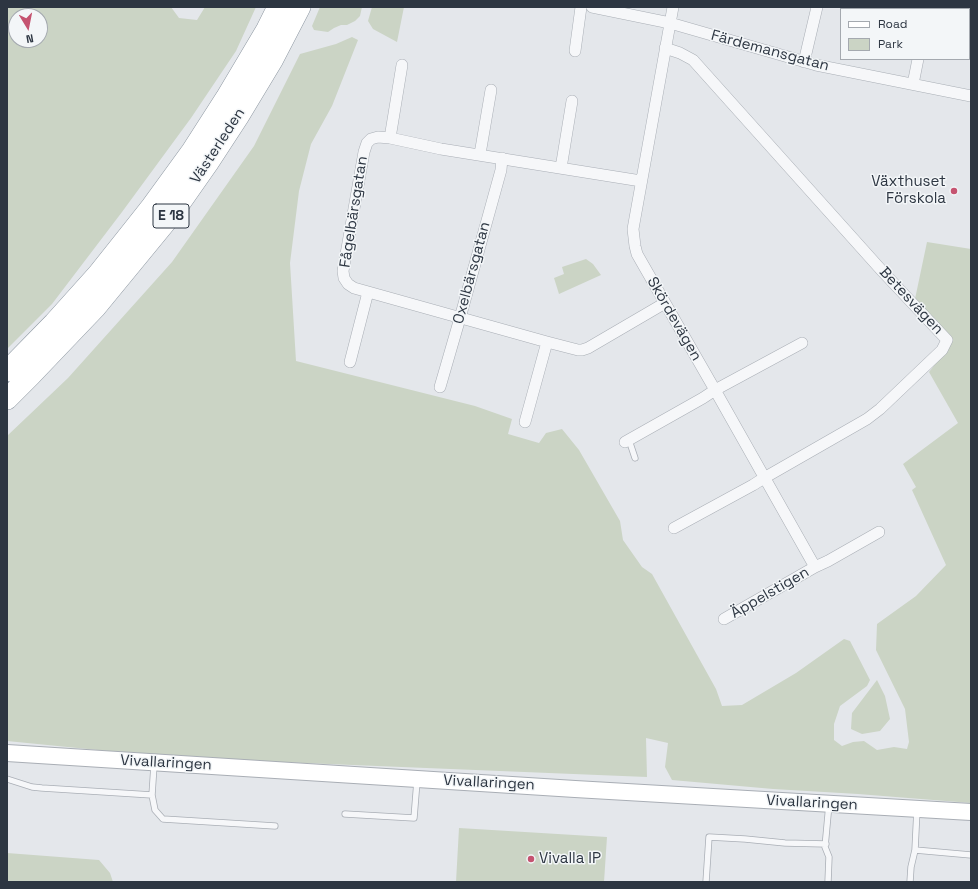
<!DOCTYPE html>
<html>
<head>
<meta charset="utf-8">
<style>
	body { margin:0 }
	#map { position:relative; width:978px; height:889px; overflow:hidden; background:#e4e7eb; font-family:"Space Grotesk",sans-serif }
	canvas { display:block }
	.frame { position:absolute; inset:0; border:8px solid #2d3642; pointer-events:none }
	.legend { position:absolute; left:840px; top:8px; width:130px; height:52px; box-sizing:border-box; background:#f3f6f8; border:1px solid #a4a9af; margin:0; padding:5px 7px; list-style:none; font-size:12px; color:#2d3642 }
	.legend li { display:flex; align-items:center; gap:8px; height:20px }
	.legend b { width:20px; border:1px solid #a4a9af }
	.north { position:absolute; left:8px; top:8px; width:40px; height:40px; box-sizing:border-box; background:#f3f6f8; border:1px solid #a4a9af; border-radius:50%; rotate:170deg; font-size:11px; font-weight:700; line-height:16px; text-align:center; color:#2d3642 }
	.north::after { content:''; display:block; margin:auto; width:14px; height:18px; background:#c55370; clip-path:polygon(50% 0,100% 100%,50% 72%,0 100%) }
</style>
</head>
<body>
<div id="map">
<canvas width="978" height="889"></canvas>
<div class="frame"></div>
<ul class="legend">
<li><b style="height:5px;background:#fff"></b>Road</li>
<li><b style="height:11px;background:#cbd4c5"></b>Park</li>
</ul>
<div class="north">N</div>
</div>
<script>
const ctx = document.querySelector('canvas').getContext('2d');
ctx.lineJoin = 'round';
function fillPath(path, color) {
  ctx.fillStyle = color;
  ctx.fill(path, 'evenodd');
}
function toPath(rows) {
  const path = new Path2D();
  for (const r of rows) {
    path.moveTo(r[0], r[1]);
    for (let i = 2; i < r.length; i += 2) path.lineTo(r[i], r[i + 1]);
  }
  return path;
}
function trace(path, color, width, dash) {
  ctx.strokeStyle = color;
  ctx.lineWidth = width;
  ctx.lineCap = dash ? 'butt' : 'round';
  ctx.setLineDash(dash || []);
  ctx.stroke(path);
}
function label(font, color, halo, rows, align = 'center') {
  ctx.font = font + ' "Space Grotesk",sans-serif';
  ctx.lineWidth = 3;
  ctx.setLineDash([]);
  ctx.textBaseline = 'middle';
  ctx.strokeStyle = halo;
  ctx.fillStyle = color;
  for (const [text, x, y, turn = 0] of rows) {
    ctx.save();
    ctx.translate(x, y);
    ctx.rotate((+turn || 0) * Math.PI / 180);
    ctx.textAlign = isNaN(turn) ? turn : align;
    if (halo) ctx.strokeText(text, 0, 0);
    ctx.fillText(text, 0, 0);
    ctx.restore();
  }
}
fillPath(toPath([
	[7,7,171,7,179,18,197,20,205,7,256,7,236,51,191,118,122,212,52,304,7,349],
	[16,16,40,16,40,40,16,40],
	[320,7,362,7,360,16,355,21,347,25,341,25,334,28,328,32,314,30,312,26],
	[372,7,404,7,397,42,373,29,368,21],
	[352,37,358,40,332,106,311,144,299,191,290,263,296,361,475,406,512,419,508,434,539,443,546,433,562,429,579,450,620,521,623,540,642,567,652,574,716,689,722,706,742,705,796,673,844,639,850,641,870,680,867,686,840,706,834,724,834,740,842,746,853,742,864,741,877,750,894,747,907,749,909,742,905,709,876,650,877,624,916,596,946,565,912,490,916,487,903,464,958,423,929,372,952,343,915,299,927,242,971,249,971,803,858,794,773,789,672,780,665,767,668,743,646,738,647,777,279,762,108,751,7,741,7,436,68,378,172,262,254,146,300,54,336,44],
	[586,259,593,264,601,275,559,294,554,278,564,274,562,267],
	[877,680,885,696,890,719,880,731,862,734,851,729,852,713],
	[459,828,607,837,604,882,456,882],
	[7,853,99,860,110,873,113,882,7,882]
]), '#cbd4c5');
const lane = toPath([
	[629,440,635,458],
	[154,765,152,795,155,810,163,819,275,826],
	[7,779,32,787,42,788,152,795],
	[345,814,414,818,417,781],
	[915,850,971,855],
	[706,882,709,837,745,839,785,843,826,844],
	[828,882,829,857,825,847,829,804],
	[910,882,911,867,915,850,917,809]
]);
const street = toPath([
	[592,7,670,23,816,65,971,96],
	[673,7,633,229,635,246,637,254,645,268,715,390,815,567],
	[929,9,929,7],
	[665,48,680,53,693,60,883,272,947,340,942,350,880,409,867,419,764,478,753,485,674,528],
	[575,51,581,7],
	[804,62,817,7],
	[913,84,918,59],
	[390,138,402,65],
	[480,154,491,90],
	[561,168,572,101],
	[641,181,441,149,390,138,378,137,371,139,367,143,364,152,343,271,344,278,348,284,354,288,547,342,578,350,582,350,588,348,665,303],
	[350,362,368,292],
	[440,387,460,318,501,170,502,158],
	[525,422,547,342],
	[625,442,703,398,715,390,802,343],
	[724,619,815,567,828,561,879,532]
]);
const secondary = toPath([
	[7,753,575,789,971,812]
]);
const highway = toPath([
	[7,371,54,323,98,274,133,230,152,206,192,151,226,98,267,29,278,7],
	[7,399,31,375,95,308,173,213,208,163,238,117,273,59,300,7]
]);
trace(lane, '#a9aeb5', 7);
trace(street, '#a9aeb5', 12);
trace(secondary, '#a9aeb5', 18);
trace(highway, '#8c96a0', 22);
trace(lane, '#f6f7f9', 5.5);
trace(street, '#f6f7f9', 11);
trace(secondary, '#fff', 16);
trace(highway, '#fff', 21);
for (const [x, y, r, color] of [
	[954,191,4,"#c55370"],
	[531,859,4,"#c55370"]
]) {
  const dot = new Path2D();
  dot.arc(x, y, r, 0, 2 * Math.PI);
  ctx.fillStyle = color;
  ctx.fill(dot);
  trace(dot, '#f3f6f8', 1.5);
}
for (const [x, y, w] of [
	[171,216,36]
]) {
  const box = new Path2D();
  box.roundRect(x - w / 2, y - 12, w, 24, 3);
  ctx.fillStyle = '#f3f6f8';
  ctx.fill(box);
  trace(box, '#2d3642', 1);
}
label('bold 14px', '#2d3642', null, [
	["E 18",171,216]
]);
label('15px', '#2d3642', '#f3f6f8', [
	["Färdemansgatan",770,51,15],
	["Västerleden",218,146,-57],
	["Fågelbärsgatan",354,212,-81],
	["Oxelbärsgatan",472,273,-75],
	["Betesvägen",911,301,47],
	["Skördevägen",674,319,60],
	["Äppelstigen",770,593,-30],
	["Vivallaringen",166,763,3],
	["Vivallaringen",489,783,3],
	["Vivallaringen",812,803,3]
]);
label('15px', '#2d3642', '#f3f6f8', [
	["Växthuset",946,182],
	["Förskola",946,199],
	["Vivalla IP",539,859,"left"]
], 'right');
</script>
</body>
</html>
